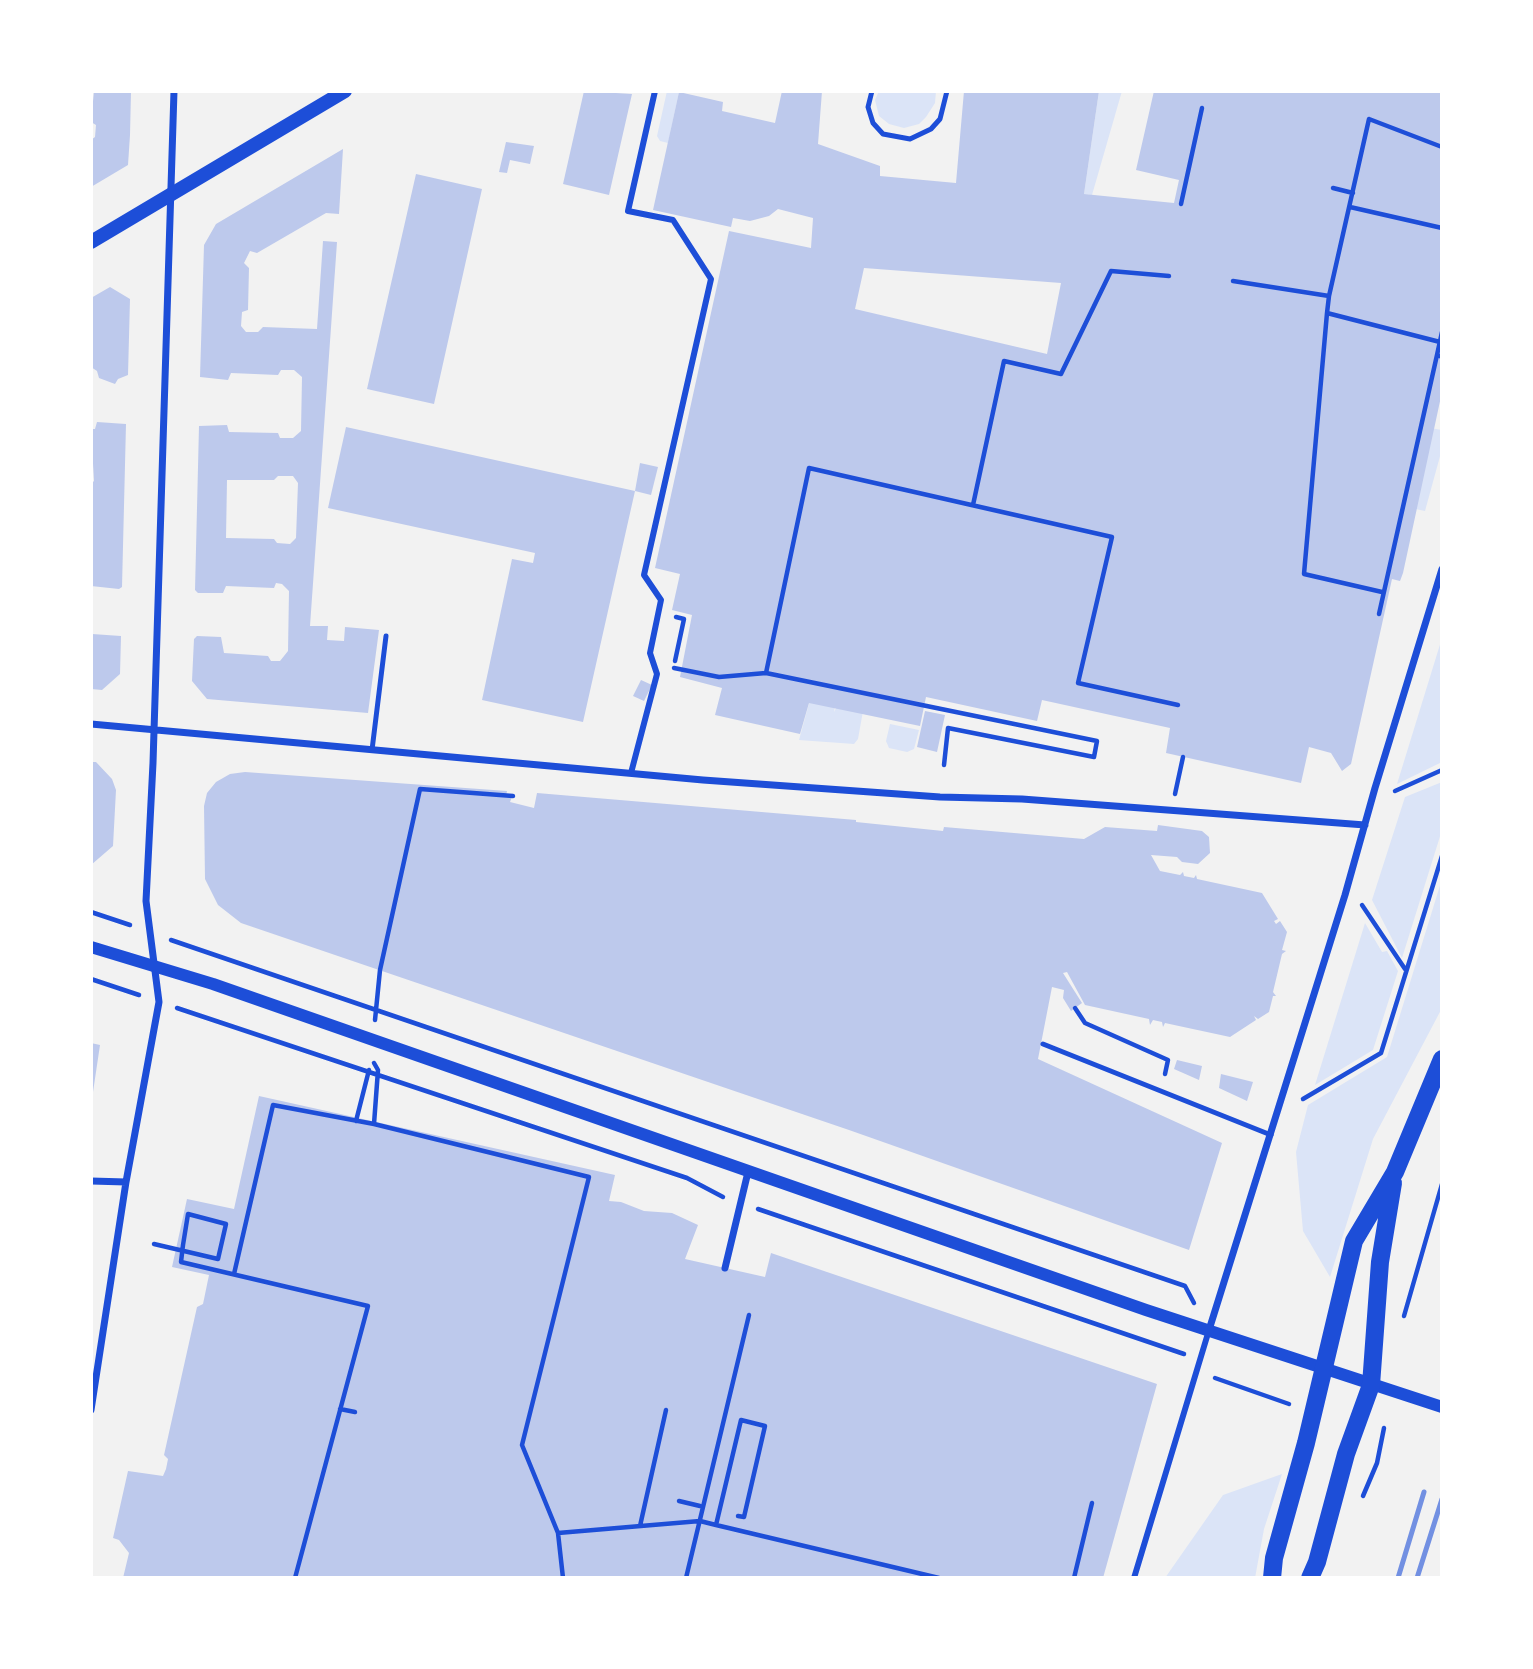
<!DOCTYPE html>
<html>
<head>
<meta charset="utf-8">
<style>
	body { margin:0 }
	#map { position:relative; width:1533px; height:1669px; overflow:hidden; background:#f2f2f2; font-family:Manrope,sans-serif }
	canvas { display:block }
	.frame { position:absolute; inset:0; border:93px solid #fff; pointer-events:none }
</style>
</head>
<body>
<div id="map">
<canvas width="1533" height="1669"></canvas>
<div class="frame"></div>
</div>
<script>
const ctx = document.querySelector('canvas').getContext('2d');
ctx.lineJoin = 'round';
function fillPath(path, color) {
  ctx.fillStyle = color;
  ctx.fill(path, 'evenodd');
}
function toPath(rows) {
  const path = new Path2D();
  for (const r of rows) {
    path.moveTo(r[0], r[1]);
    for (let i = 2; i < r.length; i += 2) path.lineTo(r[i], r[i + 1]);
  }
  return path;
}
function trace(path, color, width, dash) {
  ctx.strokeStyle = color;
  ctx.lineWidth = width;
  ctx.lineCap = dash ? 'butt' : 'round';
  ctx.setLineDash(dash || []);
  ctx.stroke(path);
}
fillPath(toPath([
	[667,91,679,92,668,143,660,141,657,136],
	[879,91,936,91,935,103,926,117,919,124,904,128,889,124,879,116,875,100],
	[1099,91,1122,91,1092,195,1084,194],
	[1424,427,1442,430,1442,449,1425,511,1406,507],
	[1442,638,1442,762,1397,784],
	[810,700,835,705,834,712,837,706,863,711,858,739,854,744,799,740],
	[890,724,919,730,914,749,907,752,889,748,886,741],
	[1442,782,1442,830,1402,958,1372,900,1405,797],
	[1442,879,1442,1008,1373,1139,1330,1277,1303,1231,1296,1152,1308,1105,1387,1057],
	[1365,923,1382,952,1387,951,1398,971,1373,1050,1315,1085],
	[1282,1474,1264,1529,1255,1578,1165,1578,1223,1495]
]), '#dbe4f7');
fillPath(toPath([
	[94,91,131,91,130,135,128,165,91,187,91,140,95,137,96,125,91,122],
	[584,91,632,94,609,195,563,184],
	[782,91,822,91,818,144,880,166,880,176,956,183,964,91,1099,91,1084,194,1174,203,1179,180,1136,170,1154,91,1442,91,1442,392,1403,573,1400,581,1392,579,1351,764,1342,771,1331,753,1309,747,1301,783,1166,753,1170,728,1042,700,1037,721,926,697,920,726,809,703,800,734,715,715,722,688,680,677,692,615,672,610,680,574,655,568,729,231,811,248,813,218,778,209,769,216,750,221,733,218,731,227,653,210,679,92,723,102,722,111,775,123],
	[864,268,1061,283,1047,354,855,309],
	[506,142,534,146,530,164,510,160,507,173,499,172],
	[343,149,339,214,326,213,257,253,250,251,244,263,249,268,248,310,242,312,241,326,246,332,258,332,263,327,317,329,323,241,337,242,310,626,328,626,327,640,344,641,345,627,379,630,368,713,207,699,192,681,194,639,197,636,221,637,224,653,268,656,271,661,280,661,288,651,289,591,282,584,276,583,274,588,226,586,223,593,198,593,195,590,199,426,227,425,229,432,278,433,280,438,293,438,301,431,302,377,294,370,281,370,278,375,231,373,228,380,200,377,204,245,216,224],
	[278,476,293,476,298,483,296,538,290,544,277,543,274,539,226,538,227,480,274,480],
	[416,174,482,189,434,404,367,389],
	[110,287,130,299,128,375,118,379,115,384,99,378,97,371,91,367,91,298],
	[97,422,126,424,122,587,119,589,91,586,91,484,94,481,91,429,95,429],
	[346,427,635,491,583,722,482,700,512,559,533,563,535,553,328,508],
	[640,463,658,467,651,495,635,491],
	[92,634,121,636,120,674,102,690,91,689],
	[641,680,652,685,644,701,633,696],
	[925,711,945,715,937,752,917,747],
	[91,762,96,762,112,779,116,790,113,846,91,865],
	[245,772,507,791,506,796,512,797,510,802,534,808,537,793,856,820,856,822,943,831,944,827,1084,839,1105,827,1157,831,1158,825,1202,831,1209,837,1210,853,1198,864,1182,862,1177,857,1151,855,1160,871,1180,875,1183,872,1184,876,1194,878,1196,875,1197,879,1262,893,1278,919,1274,921,1276,924,1280,921,1287,932,1282,950,1286,951,1282,954,1273,992,1276,996,1273,996,1269,1012,1258,1019,1254,1016,1256,1020,1230,1037,1165,1023,1163,1027,1162,1022,1153,1020,1150,1025,1149,1019,1085,1005,1067,972,1063,973,1082,1003,1071,1011,1063,998,1064,990,1052,987,1038,1059,1222,1143,1189,1250,849,1130,241,923,218,905,205,879,204,806,207,793,216,782,230,774],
	[91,1043,100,1045,93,1092,91,1092],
	[1177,1060,1202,1066,1199,1080,1174,1069],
	[1221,1074,1253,1082,1247,1101,1219,1088],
	[259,1096,615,1175,609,1201,621,1202,644,1211,672,1213,698,1225,685,1259,765,1277,771,1253,1157,1384,1103,1578,123,1578,129,1553,119,1540,113,1538,128,1471,163,1476,166,1469,168,1459,164,1455,197,1307,203,1304,209,1275,172,1267,187,1199,234,1209]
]), '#bdc9ec');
trace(toPath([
	[1333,188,1353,193],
	[1181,204,1202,108],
	[1350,207,1442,228],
	[1233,281,1329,296,1327,313,1440,342],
	[1329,296,1369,119,1442,147],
	[1327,313,1304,574,1382,592],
	[1442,332,1437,355,1442,357],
	[973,505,1004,361,1061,374,1111,271,1169,276],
	[1379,614,1437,355],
	[675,661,684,619,676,617],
	[674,668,719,677,766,673],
	[944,765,948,728,1094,757,1097,741,766,673,809,468,1112,537,1078,683,1178,705],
	[1395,791,1442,770],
	[1175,794,1183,757],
	[1362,905,1405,969],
	[91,912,130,925],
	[171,940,1185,1286,1194,1303],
	[91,979,139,995],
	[177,1008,687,1178,723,1197],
	[1075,1008,1085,1023,1168,1060,1165,1074],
	[375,1020,380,970,420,789,513,796],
	[1303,1099,1381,1053,1442,856],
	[356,1121,369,1070],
	[374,1124,378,1070,374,1063],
	[758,1209,1184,1354],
	[154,1244,218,1259,226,1224,188,1214,183,1245,181,1262,368,1306,295,1578],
	[234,1274,273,1105,374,1124,589,1177,522,1445,558,1533,563,1578],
	[1404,1316,1442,1184],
	[1215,1378,1289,1404],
	[340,1409,355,1412],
	[1363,1496,1377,1463,1384,1428],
	[679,1501,700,1506],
	[716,1525,939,1578],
	[640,1526,666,1410],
	[558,1533,700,1521,716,1525,741,1420,765,1426,744,1517,738,1516],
	[686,1578,749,1315],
	[1074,1578,1092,1503]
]), '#1d4ed8', 4.5);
trace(toPath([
	[872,91,868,107,873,123,883,134,910,139,931,129,940,119,947,91],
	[372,750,386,636],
	[1043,1044,1271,1135]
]), '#1d4ed8', 5);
trace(toPath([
	[631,773,657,674,650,653,661,600,644,575,711,279,673,220,628,211,655,91],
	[1134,1578,1209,1330]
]), '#1d4ed8', 6);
trace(toPath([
	[91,724,703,780,940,797,1022,799,1365,825],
	[91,1181,126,1182],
	[725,1268,748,1172],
	[1209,1330,1345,895,1375,788,1442,569],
	[91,1410,126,1182,159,1002,146,901,153,763,174,91]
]), '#1d4ed8', 7);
trace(toPath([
	[91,947,213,984,1146,1310,1442,1407]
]), '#1d4ed8', 12);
trace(toPath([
	[91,242,345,91]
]), '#1d4ed8', 14);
trace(toPath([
	[1272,1578,1274,1558,1306,1443,1354,1241,1395,1172,1442,1059],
	[1310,1578,1317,1562,1346,1454,1371,1385,1380,1262,1393,1183]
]), '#1d4ed8', 18);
trace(toPath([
	[1398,1578,1424,1492],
	[1417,1578,1442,1499]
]), '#7290e2', 5);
</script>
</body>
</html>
